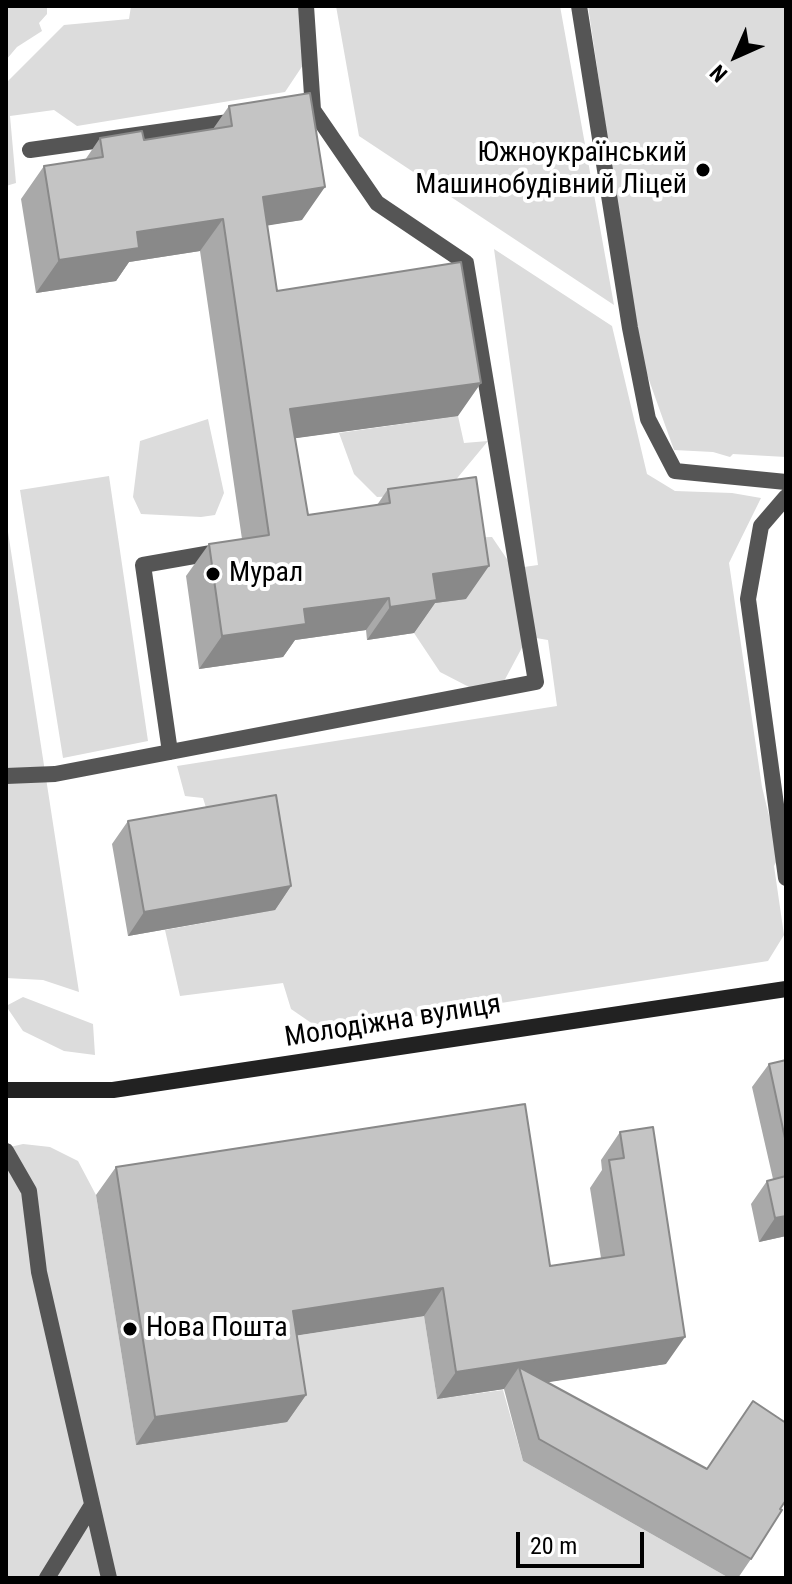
<!DOCTYPE html>
<html>
<head>
<meta charset="utf-8">
<style>
	body { margin:0 }
	#map { position:relative; width:792px; height:1584px; overflow:hidden; background:#fff; font-family:"Roboto Condensed",sans-serif }
	canvas { display:block }
	.frame { position:absolute; inset:0; border:8px solid #000; pointer-events:none }
	.north { position:absolute; left:696px; top:16px; width:80px; height:80px; -webkit-text-stroke:6px #fff; paint-order:stroke; rotate:225deg; font-size:22px; font-weight:700; line-height:32px; text-align:center; color:#000 }
	.north::after { content:''; display:block; margin:auto; width:28px; height:36px; background:#000; clip-path:polygon(50% 0,100% 100%,50% 72%,0 100%) }
	.scale { position:absolute; left:516px; top:1532px; width:128px; height:36px; box-sizing:border-box; border:4px solid #000; border-top:0; padding-left:10px; font-size:24px; line-height:28px; white-space:nowrap; color:#000; -webkit-text-stroke:6px #fff; paint-order:stroke }
</style>
</head>
<body>
<div id="map">
<canvas width="792" height="1584"></canvas>
<div class="frame"></div>
<div class="north">N</div>
<div class="scale">20 m</div>
</div>
<script>
const ctx = document.querySelector('canvas').getContext('2d');
ctx.lineJoin = 'round';
function fillPath(path, color) {
  ctx.fillStyle = color;
  ctx.fill(path, 'evenodd');
}
function toPath(rows) {
  const path = new Path2D();
  for (const r of rows) {
    path.moveTo(r[0], r[1]);
    for (let i = 2; i < r.length; i += 2) path.lineTo(r[i], r[i + 1]);
  }
  return path;
}
function trace(path, color, width, dash) {
  ctx.strokeStyle = color;
  ctx.lineWidth = width;
  ctx.lineCap = dash ? 'butt' : 'round';
  ctx.setLineDash(dash || []);
  ctx.stroke(path);
}
function label(font, color, halo, rows, align = 'center') {
  ctx.font = font + ' "Roboto Condensed",sans-serif';
  ctx.lineWidth = 8;
  ctx.setLineDash([]);
  ctx.textBaseline = 'middle';
  ctx.strokeStyle = halo;
  ctx.fillStyle = color;
  for (const [text, x, y, turn = 0] of rows) {
    ctx.save();
    ctx.translate(x, y);
    ctx.rotate((+turn || 0) * Math.PI / 180);
    ctx.textAlign = isNaN(turn) ? turn : align;
    if (halo) ctx.strokeText(text, 0, 0);
    ctx.fillText(text, 0, 0);
    ctx.restore();
  }
}
fillPath(toPath([
	[6,6,47,6,47,14,39,23,42,31,17,47,6,60],
	[131,6,298,6,305,62,285,92,77,126,54,110,10,116,16,183,6,186,6,83,64,25,129,19],
	[336,6,560,6,614,305,359,136],
	[588,6,786,6,786,457,733,454,730,457,713,452,674,450,639,352],
	[494,249,612,326,647,474,675,491,732,493,761,498,729,563,762,787,779,857,774,866,784,935,768,961,323,1031,291,1009,283,983,180,996,165,930,274,910,212,827,203,798,185,796,177,766,557,706,548,640,524,636,525,642,502,685,471,688,440,672,414,633,410,607,457,538,492,537,511,565,524,567,538,565],
	[458,416,464,443,488,441,444,494,377,497,354,474,339,433],
	[208,419,224,493,215,515,201,517,141,514,133,497,140,441],
	[109,476,148,741,63,758,20,490],
	[6,519,79,992,43,980,6,978],
	[23,997,93,1024,95,1055,64,1051,23,1031,6,1006],
	[23,1144,50,1147,78,1161,96,1195,136,1445,274,1339,424,1316,437,1399,503,1390,523,1461,729,1578,6,1578,6,1148]
]), '#dcdcdc');
trace(toPath([
	[579,6,630,328,648,419,675,471,786,482],
	[30,150,236,121],
	[786,497,761,526,748,599,786,878],
	[170,752,143,565,217,552],
	[6,776,55,774,536,682,466,263,377,203,313,110,306,6],
	[6,1151,29,1191,39,1272,109,1578],
	[47,1578,92,1505]
]), '#555', 16);
trace(toPath([
	[6,1090,113,1090,786,989]
]), '#222', 16);
fillPath(toPath([
	[229,106,302,220,267,225,277,291,458,416,295,438,308,515,377,505,388,489,466,599,435,603,414,633,367,640,366,630,295,640,283,657,199,669,186,576,209,544,242,539,200,251,129,262,116,281,36,293,21,199,44,166,85,160,100,138,144,140,213,129],
	[128,821,291,886,275,910,128,936,112,844],
	[786,1060,786,1238,786,1236,759,1242,751,1204,767,1181,773,1179,752,1087,769,1064],
	[620,1132,666,1364,547,1382,780,1509,751,1559,738,1578,729,1578,523,1461,504,1389,437,1399,424,1316,297,1335,306,1395,287,1422,136,1445,96,1195,116,1167,550,1266,601,1258,590,1188,602,1170,601,1160]
]), '#a9a9a9');
fillPath(toPath([
	[325,187,302,220,240,230,263,197],
	[223,219,200,251,129,262,116,281,36,293,59,260,137,232],
	[481,383,458,416,268,442,290,409],
	[489,566,466,599,435,603,414,633,367,640,390,607,433,574],
	[389,598,366,630,295,640,283,657,199,669,222,636,304,609],
	[291,886,275,910,128,936,144,912],
	[786,1216,786,1236,759,1242,775,1218],
	[443,1288,424,1316,274,1339,293,1311],
	[685,1337,666,1364,524,1386,519,1367,504,1389,437,1399,456,1372],
	[306,1395,287,1422,136,1445,155,1417]
]), '#898989');
const building = toPath([
	[310,93,325,187,263,197,277,291,461,262,481,383,290,409,308,515,390,503,388,489,476,477,489,566,433,574,437,600,390,607,389,598,304,609,306,624,222,636,209,544,269,535,223,219,137,232,139,248,59,260,44,166,103,157,100,138,142,131,144,140,232,126,229,106,310,93],
	[276,795,291,886,144,912,128,821,276,795],
	[786,1060,786,1143,769,1064,786,1060],
	[525,1104,550,1266,624,1255,609,1160,624,1158,620,1132,653,1127,685,1337,456,1372,443,1288,293,1311,306,1395,155,1417,116,1167,525,1104],
	[786,1176,786,1216,775,1218,767,1181,786,1176],
	[519,1367,707,1469,753,1401,786,1423,786,1500,780,1509,782,1510,751,1559,539,1439,519,1367]
]);
fillPath(building, '#c4c4c4');
trace(building, '#898989', 2);
for (const [x, y, r, color] of [
	[703,170,8,"#000"],
	[213,574,8,"#000"],
	[130,1329,8,"#000"]
]) {
  const dot = new Path2D();
  dot.arc(x, y, r, 0, 2 * Math.PI);
  ctx.fillStyle = color;
  ctx.fill(dot);
  trace(dot, '#fff', 3);
}
label('28px', '#000', '#fff', [
	["Южноукраїнський",687,154,"right"],
	["Машинобудівний Ліцей",687,186,"right"],
	["Мурал",229,574],
	["Нова Пошта",146,1329]
], 'left');
label('28px', '#000', '#fff', [
	["Молодіжна вулиця",393,1022,-9]
]);
</script>
</body>
</html>
